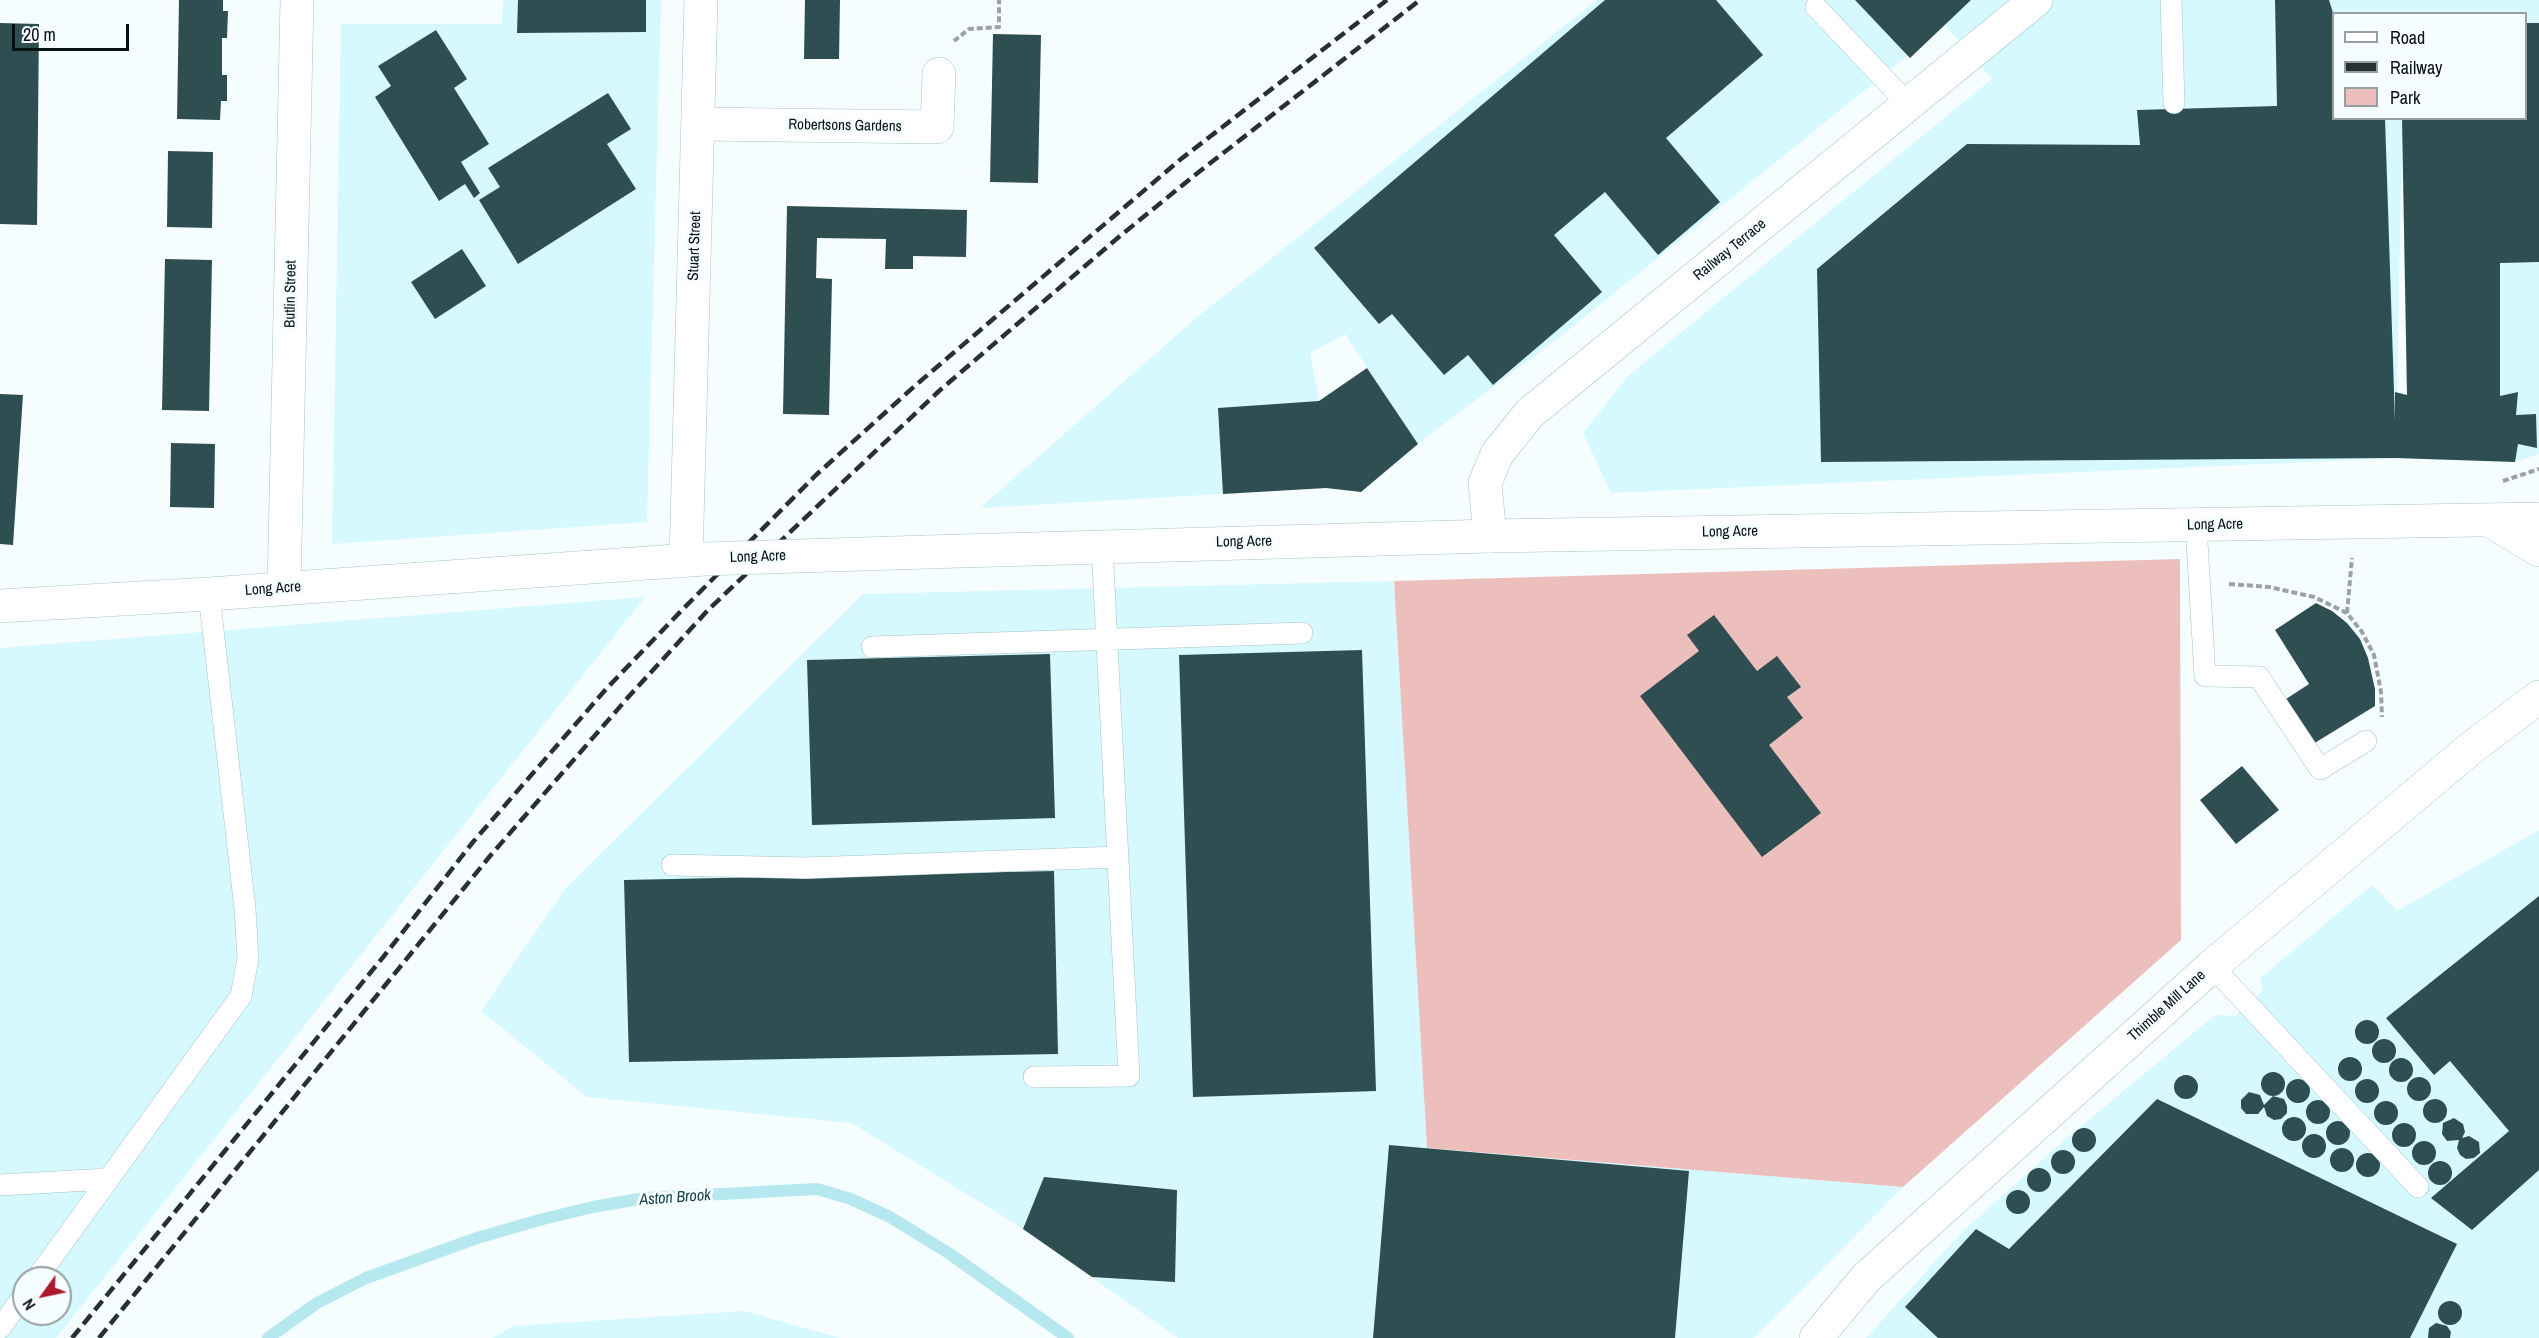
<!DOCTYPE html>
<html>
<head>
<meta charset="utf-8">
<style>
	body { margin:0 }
	#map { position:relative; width:2539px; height:1338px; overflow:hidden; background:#f6fdfe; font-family:"Archivo Narrow",sans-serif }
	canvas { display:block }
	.legend { position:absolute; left:2332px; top:12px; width:195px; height:108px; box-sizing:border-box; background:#f6fdfe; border:2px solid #969fa0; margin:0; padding:8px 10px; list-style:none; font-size:18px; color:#051113 }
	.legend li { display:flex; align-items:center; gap:12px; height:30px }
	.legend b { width:30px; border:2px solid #969fa0 }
	.north { position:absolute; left:12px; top:1266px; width:60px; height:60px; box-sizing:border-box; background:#f6fdfe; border:2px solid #969fa0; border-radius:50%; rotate:237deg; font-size:16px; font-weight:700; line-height:24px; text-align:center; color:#051113 }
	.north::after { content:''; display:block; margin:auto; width:21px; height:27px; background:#ac172d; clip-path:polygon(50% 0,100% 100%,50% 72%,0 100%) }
	.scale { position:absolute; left:12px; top:24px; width:117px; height:27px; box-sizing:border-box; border:3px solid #051113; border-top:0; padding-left:8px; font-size:18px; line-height:21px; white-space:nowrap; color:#051113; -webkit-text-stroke:4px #f6fdfe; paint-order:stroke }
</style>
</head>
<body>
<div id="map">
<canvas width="2539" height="1338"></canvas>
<ul class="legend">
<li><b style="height:8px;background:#fff"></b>Road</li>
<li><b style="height:8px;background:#263133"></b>Railway</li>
<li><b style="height:16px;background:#ecbfbd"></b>Park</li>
</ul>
<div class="north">N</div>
<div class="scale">20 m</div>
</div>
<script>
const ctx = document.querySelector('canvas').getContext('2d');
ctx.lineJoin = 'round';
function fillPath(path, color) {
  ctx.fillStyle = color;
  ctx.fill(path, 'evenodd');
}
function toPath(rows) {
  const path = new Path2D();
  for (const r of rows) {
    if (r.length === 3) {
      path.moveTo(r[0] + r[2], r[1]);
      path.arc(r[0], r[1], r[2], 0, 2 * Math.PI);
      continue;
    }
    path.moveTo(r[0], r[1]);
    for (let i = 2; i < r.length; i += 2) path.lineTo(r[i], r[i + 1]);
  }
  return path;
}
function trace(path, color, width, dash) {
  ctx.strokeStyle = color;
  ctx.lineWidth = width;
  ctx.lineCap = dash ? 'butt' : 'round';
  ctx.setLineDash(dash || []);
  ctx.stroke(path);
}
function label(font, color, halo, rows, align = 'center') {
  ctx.font = font + ' "Archivo Narrow",sans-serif';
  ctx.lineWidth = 6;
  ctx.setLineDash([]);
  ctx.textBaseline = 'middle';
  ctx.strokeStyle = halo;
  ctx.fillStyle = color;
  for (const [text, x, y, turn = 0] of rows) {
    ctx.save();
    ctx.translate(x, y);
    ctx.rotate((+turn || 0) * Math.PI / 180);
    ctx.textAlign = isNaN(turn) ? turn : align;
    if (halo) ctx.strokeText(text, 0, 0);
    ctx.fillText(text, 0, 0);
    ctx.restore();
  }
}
fillPath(toPath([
	[503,0,661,0,647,522,332,544,341,24,502,24],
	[1597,0,2539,0,2539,454,2515,462,2396,458,1611,493,1583,433,1629,375,1992,79,1945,25,1566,332,1418,444,1345,334,1310,353,1319,401,1326,488,980,508,1195,319],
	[2334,14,2526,14,2526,118,2334,118],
	[2402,132,2407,394,2406,395,2397,392],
	[1394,581,1427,1148,1903,1187,1754,1338,1178,1338,1023,1229,852,1123,587,1097,481,1011,565,889,863,594],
	[645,597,56,1338,0,1338,0,648],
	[24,1278,60,1278,60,1314,24,1314],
	[2539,830,2539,1338,1866,1338,1964,1230,2068,1137,2215,1015,2235,1016,2263,990,2260,978,2372,885,2397,911],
	[744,1311,840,1338,492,1338,513,1326]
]), '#d6f9ff');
fillPath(toPath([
	[2180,559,2181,940,1903,1187,1427,1148,1394,581]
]), '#ecbfbd');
trace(toPath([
	[268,1338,317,1303,366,1278,477,1238,543,1219,593,1207,645,1198,817,1189,851,1199,890,1217,950,1254,1068,1338]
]), '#b6e8f0', 12);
fillPath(toPath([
	[179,0,223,0,223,11,228,11,227,38,222,38,222,75,227,75,227,101,221,101,220,120,177,119],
	[518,0,646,0,646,32,517,33],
	[805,0,840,0,839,59,804,59],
	[1605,0,1716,0,1763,55,1666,138,1720,202,1658,255,1605,192,1554,235,1602,292,1493,385,1468,355,1444,375,1392,314,1379,324,1314,248],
	[1855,0,1971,0,1910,58],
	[2275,0,2329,0,2334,16,2334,118,2385,118,2395,421,2395,392,2407,395,2402,118,2526,118,2526,23,2539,23,2539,262,2500,263,2500,396,2518,392,2516,415,2536,414,2537,448,2518,444,2515,462,2396,458,1821,462,1817,269,1967,144,2140,145,2137,110,2277,106],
	[0,23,39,24,37,225,0,224],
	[436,30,467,79,454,88,489,144,461,162,480,193,474,198,465,184,439,201,375,97,391,86,378,66],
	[993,34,1041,35,1038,183,990,182],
	[608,93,631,129,607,144,636,189,518,264,479,200,500,187,488,168],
	[168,151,213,152,212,228,167,227],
	[787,206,967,210,966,257,913,256,913,269,885,269,886,239,817,238,816,278,832,279,829,415,783,414],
	[462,249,486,286,435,319,411,282],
	[165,259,212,260,209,411,162,410],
	[1367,368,1418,444,1361,492,1326,488,1223,494,1218,408,1319,401],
	[0,394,23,395,13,545,0,544],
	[171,443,215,444,214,508,170,507],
	[2316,603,2332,611,2347,623,2360,639,2368,658,2375,689,2375,706,2313,744,2283,701,2309,684,2275,630],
	[1714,615,1757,671,1777,656,1801,687,1787,697,1803,718,1769,745,1821,813,1762,857,1640,696,1699,651,1687,635],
	[1362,650,1376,1091,1193,1097,1179,655],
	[1050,654,1055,818,812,825,807,660],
	[2242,766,2279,810,2236,844,2200,800],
	[1054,871,1058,1054,629,1062,624,880],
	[2539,896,2539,1170,2472,1230,2431,1198,2509,1131,2450,1061,2434,1075,2386,1018],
	[2367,1032,12],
	[2384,1051,12],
	[2350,1069,12],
	[2401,1070,12],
	[2273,1084,12],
	[2186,1087,12],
	[2419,1089,12],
	[2298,1091,12],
	[2367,1091,12],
	[2249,1092,2260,1095,2264,1105,2273,1096,2284,1099,2287,1106,2287,1113,2281,1119,2274,1120,2267,1116,2264,1107,2258,1114,2246,1114,2241,1108,2241,1100],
	[2157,1099,2457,1244,2410,1338,1938,1338,1905,1307,1976,1229,2009,1249],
	[2435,1111,12],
	[2318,1112,12],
	[2386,1113,12],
	[2294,1129,12],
	[2454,1118,2463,1124,2465,1132,2462,1138,2469,1136,2479,1142,2480,1153,2474,1158,2466,1159,2460,1155,2457,1148,2459,1140,2447,1141,2442,1134,2443,1123],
	[2338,1133,12],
	[2404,1135,12],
	[2084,1140,12],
	[2314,1146,12],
	[2424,1153,12],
	[1389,1145,1689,1171,1675,1338,1373,1338],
	[2342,1160,12],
	[2063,1162,12],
	[2368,1165,12],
	[2440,1173,12],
	[2039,1180,12],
	[1044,1177,1177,1190,1175,1282,1092,1277,1023,1229],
	[2018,1202,12],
	[2450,1313,12],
	[2436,1323,2447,1326,2451,1332,2450,1338,2428,1338,2429,1328]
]), '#2f4e52');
const lane = toPath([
	[2171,0,2174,103],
	[1816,7,1908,104],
	[2196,525,2205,676,2259,677,2320,769,2366,741],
	[872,647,1302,633],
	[672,865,806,868,1118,857],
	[2212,966,2418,1187],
	[1034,1077,1129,1076,1102,546],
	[0,1185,108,1179],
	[37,1278,241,996,248,958,245,909,209,594],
	[0,1328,24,1295]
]);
const street = toPath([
	[699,124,937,127,939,74],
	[1490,536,1485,483,1497,454,1530,413,2036,0],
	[686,560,701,0],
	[284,588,297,0]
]);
const secondary = toPath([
	[2489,520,2539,550],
	[926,552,1490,536,2539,519],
	[0,606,209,594,704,559],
	[1816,1338,1866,1278,2212,966,2470,749,2539,697]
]);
trace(lane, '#a2c4c9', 22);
trace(street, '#a2c4c9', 34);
trace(secondary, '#a2c4c9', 34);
trace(toPath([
	[954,41,969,29,999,27,999,0],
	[2503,481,2539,469],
	[2229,584,2269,587,2314,597,2347,613,2362,632,2374,655,2381,692,2382,717],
	[2347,613,2352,558]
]), '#99a2a4', 4, [6, 3]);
trace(lane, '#fff', 21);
trace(street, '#fff', 33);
trace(secondary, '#fff', 33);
trace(toPath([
	[72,1338,384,956,473,842,607,688,683,609,816,475,917,384,1181,159,1387,0],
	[99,1338,490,856,631,694,709,609,939,391,1120,236,1195,175,1420,0]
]), '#263133', 4.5, [12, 6]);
const secondaryBridge = toPath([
	[704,559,926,552]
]);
trace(secondaryBridge, '#a2c4c9', 34, []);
trace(secondaryBridge, '#fff', 33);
label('15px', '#051113', '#f6fdfe', [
	["Robertsons Gardens",845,126,1],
	["Stuart Street",695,246,-88],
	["Railway Terrace",1730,250,-39],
	["Butlin Street",291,294,-89],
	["Long Acre",2215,525,-1],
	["Long Acre",1730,532,-1],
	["Long Acre",1244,542,-1],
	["Long Acre",758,557,-2],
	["Long Acre",273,589,-4],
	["Thimble Mill Lane",2167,1006,-42]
]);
label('italic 16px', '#154249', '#f6fdfe', [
	["Aston Brook",675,1198,-4]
]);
</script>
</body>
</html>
